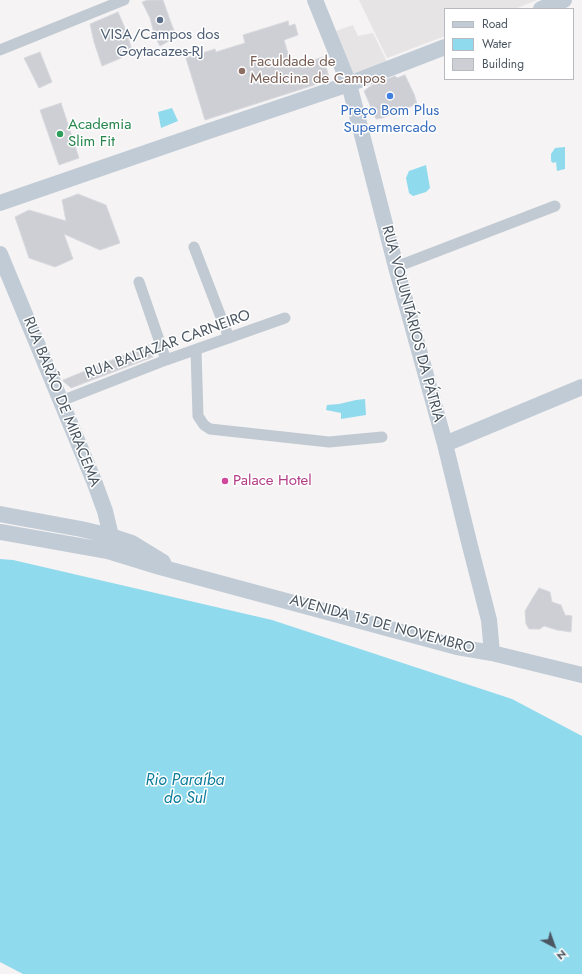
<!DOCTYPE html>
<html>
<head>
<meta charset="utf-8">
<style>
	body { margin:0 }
	#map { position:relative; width:582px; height:974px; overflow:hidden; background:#f5f3f3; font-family:Jost,sans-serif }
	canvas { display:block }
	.legend { position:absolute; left:444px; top:8px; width:130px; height:72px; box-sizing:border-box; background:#fff; border:1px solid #b7bbc0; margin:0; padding:5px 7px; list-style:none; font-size:12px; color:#4a5661 }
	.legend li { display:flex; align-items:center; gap:8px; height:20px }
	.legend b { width:20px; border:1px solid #b7bbc0 }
	.north { position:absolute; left:534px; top:926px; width:40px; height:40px; -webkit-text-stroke:3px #fff; paint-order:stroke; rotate:139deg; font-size:11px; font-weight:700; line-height:16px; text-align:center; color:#4a5661 }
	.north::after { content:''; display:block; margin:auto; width:14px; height:18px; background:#4a5661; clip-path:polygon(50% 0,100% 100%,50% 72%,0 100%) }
</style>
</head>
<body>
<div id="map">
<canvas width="582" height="974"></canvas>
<ul class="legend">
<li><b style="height:5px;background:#c1cbd6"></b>Road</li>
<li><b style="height:11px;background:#90daee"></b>Water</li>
<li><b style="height:11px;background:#cdcfd5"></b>Building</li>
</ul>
<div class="north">N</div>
</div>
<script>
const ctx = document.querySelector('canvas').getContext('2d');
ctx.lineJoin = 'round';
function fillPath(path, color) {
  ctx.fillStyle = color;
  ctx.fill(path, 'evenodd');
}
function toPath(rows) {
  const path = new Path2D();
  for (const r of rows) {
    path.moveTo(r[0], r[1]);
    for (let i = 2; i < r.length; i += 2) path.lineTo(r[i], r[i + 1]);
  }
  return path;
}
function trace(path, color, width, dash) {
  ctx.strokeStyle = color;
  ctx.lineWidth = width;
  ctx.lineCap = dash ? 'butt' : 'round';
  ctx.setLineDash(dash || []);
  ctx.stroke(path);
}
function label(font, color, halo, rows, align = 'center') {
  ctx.font = font + ' Jost,sans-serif';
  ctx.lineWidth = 3;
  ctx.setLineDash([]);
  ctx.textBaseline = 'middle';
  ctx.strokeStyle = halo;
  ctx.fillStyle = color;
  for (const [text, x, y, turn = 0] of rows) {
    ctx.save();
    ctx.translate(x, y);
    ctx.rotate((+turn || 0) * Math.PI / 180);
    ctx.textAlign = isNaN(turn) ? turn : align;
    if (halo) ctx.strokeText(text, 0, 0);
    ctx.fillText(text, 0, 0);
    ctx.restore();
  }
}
fillPath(toPath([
	[359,0,537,0,515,9,445,9,445,36,387,58],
	[353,25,358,36,373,33,388,64,353,77,336,31]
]), '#e6e4e5');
fillPath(toPath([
	[172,108,178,121,161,128,158,112],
	[565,147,565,169,557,171,556,162,553,163,551,161,551,154,555,148],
	[426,165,430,188,426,192,413,196,409,193,406,178,409,171],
	[365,399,366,415,341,419,341,413,326,410,327,405,339,404,356,400],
	[0,559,13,560,272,620,512,699,582,736,582,974,23,974,0,962]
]), '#90daee');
const building = toPath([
	[148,0,163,0,171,23,176,35,169,41,160,46,155,37,150,18,142,2,148,0],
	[118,12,127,33,132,51,119,59,102,66,94,42,90,24,118,12],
	[288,21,289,26,295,24,298,35,284,40,292,67,323,57,330,80,205,120,186,58,215,49,216,52,245,43,243,35,288,21],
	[40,52,52,82,39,88,24,58,40,52],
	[405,75,414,94,417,104,382,118,376,119,364,91,372,85,395,76,397,78,405,75],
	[61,103,79,158,59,165,40,110,61,103],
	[78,194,106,205,120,243,100,250,64,234,73,259,55,267,29,258,15,217,29,210,66,221,62,200,78,194],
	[149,345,153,357,71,388,63,381,63,380,149,345],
	[539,588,550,592,552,602,561,605,565,615,572,616,571,632,557,630,544,626,540,629,529,629,526,624,525,611,532,599,539,588]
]);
fillPath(building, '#cdcfd5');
trace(building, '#d7d9de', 1);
trace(toPath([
	[0,50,124,0],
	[194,247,229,338],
	[396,267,555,206],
	[139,282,166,360],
	[196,350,198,416,204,425,210,429,329,442,382,437],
	[61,401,166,360,285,318]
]), '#c1cad2', 11);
trace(toPath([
	[315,0,349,84,396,267,445,444,469,542,489,620,492,653],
	[541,9,564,0],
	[0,203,206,132,349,84,445,47],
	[0,254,94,481,105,511,111,536,108,551],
	[445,444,582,387],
	[0,514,81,529,111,536,132,543,163,562],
	[0,532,108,551,160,567,457,647,492,653,582,675]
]), '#c1cbd6', 16);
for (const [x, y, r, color] of [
	[160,20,4,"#5c6f8a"],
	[242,71,4,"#8d6e63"],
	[390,96,4,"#3f7fe0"],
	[60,134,4,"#2e9e5b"],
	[225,481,4,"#d1479c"]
]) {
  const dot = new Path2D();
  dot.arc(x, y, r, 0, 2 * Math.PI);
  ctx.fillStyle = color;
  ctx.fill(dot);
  trace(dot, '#fff', 1.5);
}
label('15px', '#4e5e75', '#fff', [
	["VISA/Campos dos",160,35],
	["Goytacazes-RJ",160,52]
]);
label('15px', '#785e54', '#fff', [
	["Faculdade de",250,62],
	["Medicina de Campos",250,79]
], 'left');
label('15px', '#366cbe', '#fff', [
	["Preço Bom Plus",390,111],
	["Supermercado",390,128]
]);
label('15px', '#27864d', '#fff', [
	["Academia",68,125],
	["Slim Fit",68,142]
], 'left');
label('15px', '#4a5661', '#fff', [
	["RUA VOLUNTÁRIOS DA PÁTRIA",412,324,75],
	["RUA BALTAZAR CARNEIRO",168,345,-20],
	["RUA BARÃO DE MIRACEMA",61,402,68],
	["AVENIDA 15 DE NOVEMBRO",382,625,15]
]);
label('15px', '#b23c85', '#fff', [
	["Palace Hotel",233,481]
], 'left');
label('italic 16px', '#0c7c9b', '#fff', [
	["Rio Paraíba",185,781],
	["do Sul",185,799]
]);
</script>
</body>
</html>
